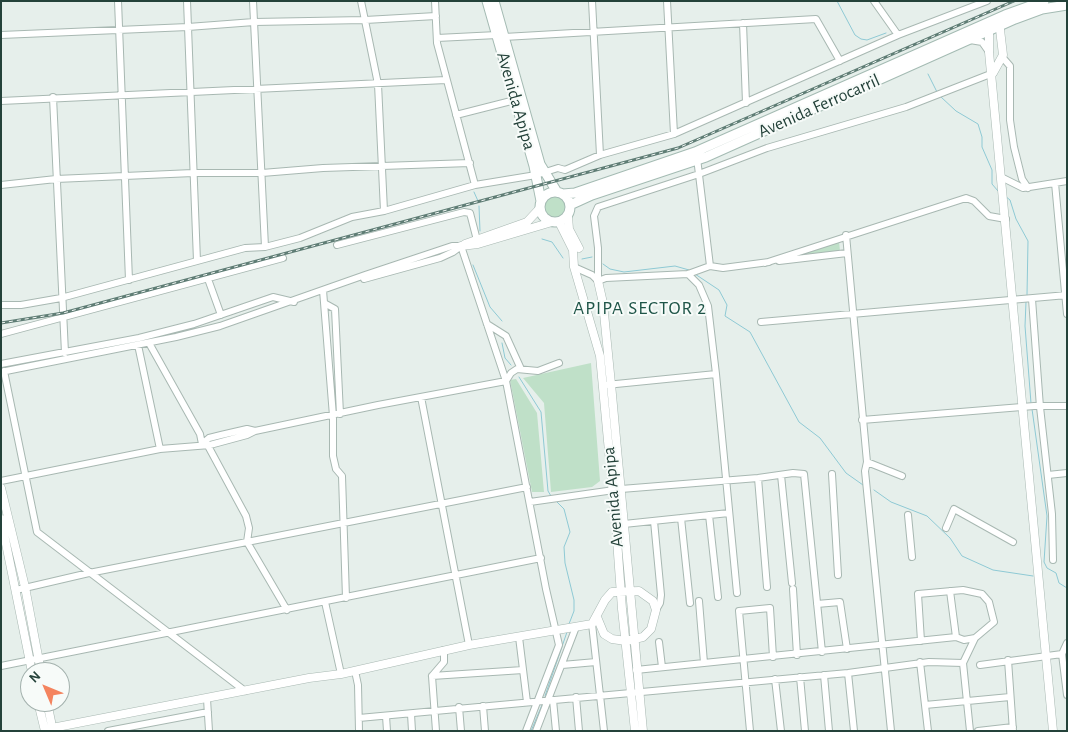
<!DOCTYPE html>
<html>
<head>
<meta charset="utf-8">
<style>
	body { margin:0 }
	#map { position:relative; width:1068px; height:732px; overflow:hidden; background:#e6efeb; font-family:"Alegreya Sans",sans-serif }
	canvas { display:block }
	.frame { position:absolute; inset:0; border:2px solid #24423a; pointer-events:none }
	.north { position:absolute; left:20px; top:662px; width:50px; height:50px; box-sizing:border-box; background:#f7fbf9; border:1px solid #a3b1ad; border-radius:50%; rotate:315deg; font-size:14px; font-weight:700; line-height:20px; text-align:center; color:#24423a }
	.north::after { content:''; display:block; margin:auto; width:18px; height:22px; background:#f4845f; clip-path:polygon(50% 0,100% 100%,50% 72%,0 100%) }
</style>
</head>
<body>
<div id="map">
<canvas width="1068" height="732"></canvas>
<div class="frame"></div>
<div class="north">N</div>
</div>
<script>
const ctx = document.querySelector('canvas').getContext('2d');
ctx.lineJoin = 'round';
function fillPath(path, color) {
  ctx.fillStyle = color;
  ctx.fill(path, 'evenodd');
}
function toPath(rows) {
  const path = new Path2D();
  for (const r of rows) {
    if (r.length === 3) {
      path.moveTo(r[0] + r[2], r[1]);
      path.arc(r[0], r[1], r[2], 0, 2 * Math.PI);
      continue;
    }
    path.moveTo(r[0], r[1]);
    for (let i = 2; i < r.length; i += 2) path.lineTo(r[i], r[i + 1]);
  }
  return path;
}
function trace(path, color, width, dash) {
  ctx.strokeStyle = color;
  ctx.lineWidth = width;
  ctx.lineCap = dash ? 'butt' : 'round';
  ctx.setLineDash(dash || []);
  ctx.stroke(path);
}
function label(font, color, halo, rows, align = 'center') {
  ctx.font = font + ' "Alegreya Sans",sans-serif';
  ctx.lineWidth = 4;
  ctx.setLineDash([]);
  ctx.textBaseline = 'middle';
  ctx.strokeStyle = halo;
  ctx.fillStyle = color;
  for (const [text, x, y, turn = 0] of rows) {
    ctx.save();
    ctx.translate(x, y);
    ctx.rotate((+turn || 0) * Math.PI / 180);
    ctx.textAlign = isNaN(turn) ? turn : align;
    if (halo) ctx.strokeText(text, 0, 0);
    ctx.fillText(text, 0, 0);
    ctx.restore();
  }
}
fillPath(toPath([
	[555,208,11],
	[839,241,840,251,789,257],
	[591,363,600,481,592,487,551,492,544,403,523,378],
	[516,379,537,413,544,492,532,492,510,380]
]), '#bfe0c8');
trace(toPath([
	[837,1,855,35,861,39,867,40,886,33],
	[928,74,937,92],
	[941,97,956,111,978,124,982,137,982,147,992,170,992,184,998,191],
	[474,192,478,201],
	[1005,196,1010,200,1016,219,1028,241,1027,295],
	[479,206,480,231],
	[542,239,552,242,563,258],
	[582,259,592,257],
	[603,264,610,269,624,272,675,266,689,270],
	[473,265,490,307,502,321],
	[695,274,719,290,727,305,725,316,750,332,799,422,820,438,846,473,863,485],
	[1026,302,1025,326,1031,403],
	[502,343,505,358,511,365],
	[519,377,541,412,548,491,551,496],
	[1032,409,1047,516,1044,562,1047,568,1056,573,1059,583,1067,588],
	[874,490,891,502,927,516,950,538,962,556,993,570,1033,576],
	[556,501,564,509,570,532,564,547,565,563,574,600,574,611,569,624],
	[545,696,567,632],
	[531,731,542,705]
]), '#8ec9d4', 1);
const minor = toPath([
	[118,1,129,280],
	[187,1,197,261],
	[253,1,265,247],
	[361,1,378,84,384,211],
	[435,1,437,43,475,185],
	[592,1,600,155],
	[667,1,674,134],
	[874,1,898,35],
	[743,23,746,103],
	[1,35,188,27,254,22,365,20,436,16],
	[504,37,816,19,840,61],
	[437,38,497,35],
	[970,40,982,42,989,52],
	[1003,58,1010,66,1010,120,1014,147,1022,179,1028,188],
	[53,97,65,353],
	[1,101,446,80],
	[456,115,515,100],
	[697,158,710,266],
	[1001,177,1023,188,1067,181],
	[1055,183,1067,314],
	[1,185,56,179,193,173,262,173,323,168,470,163],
	[846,235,867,462,865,471,891,731],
	[337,245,464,212,470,213,478,244],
	[461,246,506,381,546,589,559,645,526,731],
	[779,261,847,253],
	[765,263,966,198,974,201,989,216,1006,219],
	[574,267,592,275,598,281],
	[688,274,699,285,708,306,716,374,737,593],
	[208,279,221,315],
	[364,279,440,258,453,252,461,246],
	[598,281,598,248,594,216,598,207,699,174,767,148,906,107,993,73],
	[598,281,606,278,688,274,710,266,723,268,769,262],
	[323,290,333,416,333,456,336,469,342,476,346,598],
	[1032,299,1040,407,1052,514,1053,560],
	[326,304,335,309,340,414],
	[1,305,21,305,61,298,245,248,265,247,300,238,352,217,384,211,475,185,536,175,558,168,565,170,600,155,674,134,898,35,987,1],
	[761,322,1067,295],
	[487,324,506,336,521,369],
	[1,334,283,258],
	[149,343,200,434,202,444,209,438,221,435,247,429,255,431],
	[138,345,160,449],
	[1,364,139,338,194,324,273,297,294,302],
	[4,371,37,532,245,691],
	[1,372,176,337,220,326,365,275,452,246,461,246],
	[606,385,716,374],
	[421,397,469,645],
	[862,420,1034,406,1067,406],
	[207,444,246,516,249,528,247,542,287,610],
	[867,462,902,476],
	[832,474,838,575],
	[781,475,792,583],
	[1048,475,1067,473],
	[758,478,767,587],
	[1,481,160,449,210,445,247,435,255,431,378,405,506,381,511,373,517,369,538,371,559,363],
	[530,502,621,489,758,478,793,473,804,474,822,652],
	[709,515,718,597],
	[908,515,912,557],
	[681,518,690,603],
	[654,521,661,595,660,603,656,610],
	[624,524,729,513],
	[946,528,954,509,1013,542],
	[793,589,797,655],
	[16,590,89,573,527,487],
	[699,601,704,663],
	[325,602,341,674],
	[817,604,840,602,847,649],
	[592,624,604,731],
	[519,637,527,702],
	[956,637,964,640,975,638],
	[659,642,662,667],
	[1067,643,1062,654,1067,695],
	[1008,660,1013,731],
	[920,662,928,731],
	[963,663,970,731],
	[562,665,596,662],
	[980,665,1062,654],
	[1,666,541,558],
	[636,670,956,637,950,591],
	[355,671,358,685,359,731],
	[848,673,854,731],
	[824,675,829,731],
	[432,676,523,670],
	[432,676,436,731],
	[432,676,444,662,444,650],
	[800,677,805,731],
	[775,679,781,731],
	[576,697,579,731],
	[207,699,209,731],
	[553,700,556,731],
	[925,705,1010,697],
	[483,706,485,731],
	[459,707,461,731],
	[411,714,412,731],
	[386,716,387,731],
	[359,718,848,673,929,662,963,663,975,638,994,622,989,602,982,594,963,590,918,594,921,641],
	[108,731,208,712],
	[536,731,576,627],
	[750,731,739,611,770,608,773,657],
	[978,731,1013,727]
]);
const tertiary = toPath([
	[989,26,989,52,1053,731],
	[993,73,1003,55,999,21],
	[568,216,569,229,579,248],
	[559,222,573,250,574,267,600,356,616,526,622,609,635,731],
	[465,244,527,222,540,208],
	[461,246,478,244,552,222],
	[598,281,603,303,611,384,643,731],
	[1,488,25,587,41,672],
	[1,519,32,672],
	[38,702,45,731],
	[47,702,53,731],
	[52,728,309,678,341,674,469,645,592,624,605,600,612,592,639,591,653,601,656,610,651,629,643,637,626,641,612,639,604,634,597,617]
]);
const secondary = toPath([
	[487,1,534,166,541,201],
	[494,1,540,164,557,192],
	[555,207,15],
	[563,194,575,193,695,152,1005,15,1044,1],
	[570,205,592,195,706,157,1015,19,1042,9,1067,5]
]);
trace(minor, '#a8b8b2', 8);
trace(tertiary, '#a8b8b2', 9);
trace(secondary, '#a4bbb3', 11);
trace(minor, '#fff', 6);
trace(tertiary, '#fff', 8);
trace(secondary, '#fff', 9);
const rail = toPath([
	[1,323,63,313,678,148,1014,1]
]);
trace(rail, '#5f7d75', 3);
trace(rail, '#f7fbf9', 1, [4]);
label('18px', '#24423a', '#f7fbf9', [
	["Avenida Apipa",516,101,74],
	["Avenida Ferrocarril",819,106,-24],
	["Avenida Apipa",613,497,-95]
]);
ctx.letterSpacing = '1px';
label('19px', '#1f5548', '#f7fbf9', [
	["APIPA SECTOR 2",640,308]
]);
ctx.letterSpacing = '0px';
</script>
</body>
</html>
